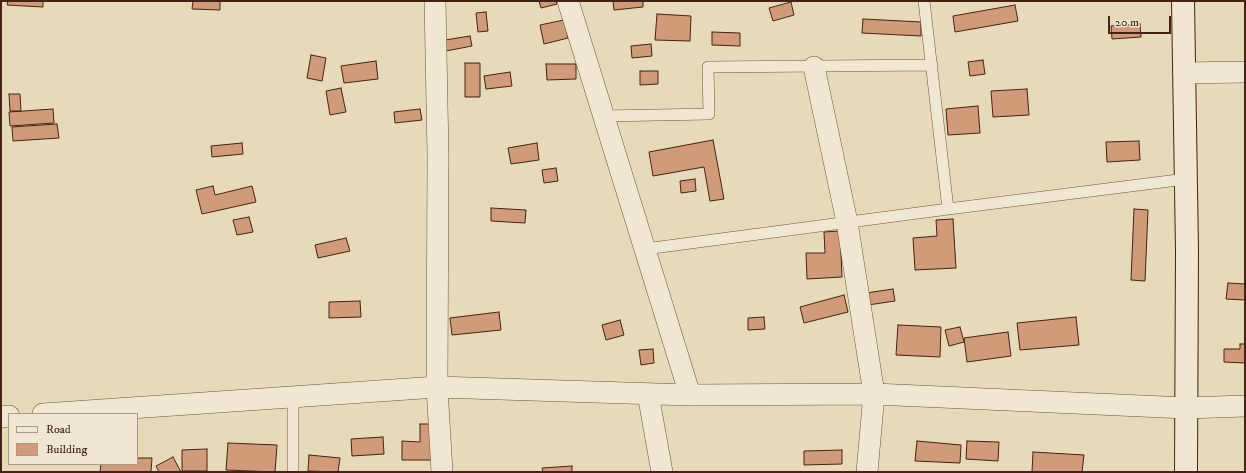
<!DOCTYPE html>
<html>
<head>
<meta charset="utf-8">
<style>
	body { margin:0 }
	#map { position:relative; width:1246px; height:473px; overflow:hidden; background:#e7dab9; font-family:"IM FELL DW Pica",serif }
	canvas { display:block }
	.frame { position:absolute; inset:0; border:2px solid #442215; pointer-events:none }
	.legend { position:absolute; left:8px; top:413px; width:130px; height:52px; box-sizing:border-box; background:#efe7d2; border:1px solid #ab9886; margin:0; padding:5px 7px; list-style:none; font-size:12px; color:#442215 }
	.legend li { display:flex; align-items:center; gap:8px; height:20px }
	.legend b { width:20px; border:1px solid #ab9886 }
	.scale { position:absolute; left:1108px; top:16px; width:63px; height:18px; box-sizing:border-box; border:2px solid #442215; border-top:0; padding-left:5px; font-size:12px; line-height:14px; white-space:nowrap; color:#442215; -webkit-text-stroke:3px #efe7d2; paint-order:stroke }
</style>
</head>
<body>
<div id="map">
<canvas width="1246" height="473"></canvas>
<div class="frame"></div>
<ul class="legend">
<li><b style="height:5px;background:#efe7d2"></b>Road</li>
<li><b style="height:11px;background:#d19a78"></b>Building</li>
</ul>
<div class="scale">20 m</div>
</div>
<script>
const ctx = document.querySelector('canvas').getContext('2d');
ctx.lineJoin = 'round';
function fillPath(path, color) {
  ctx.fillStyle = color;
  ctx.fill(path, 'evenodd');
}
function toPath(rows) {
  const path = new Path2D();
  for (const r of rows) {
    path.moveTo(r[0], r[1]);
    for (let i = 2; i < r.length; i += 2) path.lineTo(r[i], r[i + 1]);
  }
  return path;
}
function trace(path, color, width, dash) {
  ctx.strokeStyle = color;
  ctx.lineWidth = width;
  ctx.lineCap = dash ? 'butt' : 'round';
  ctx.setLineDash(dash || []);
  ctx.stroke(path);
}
const building = toPath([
	[8,1,43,1,43,7,7,5,8,1],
	[193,1,220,1,220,10,192,9,193,1],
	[539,1,556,1,557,4,541,8,539,1],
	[613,1,643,1,643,7,614,10,613,1],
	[791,2,794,15,773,21,769,8,791,2],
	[1015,5,1018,21,955,32,953,16,1015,5],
	[486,12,488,31,478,32,476,13,486,12],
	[657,14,691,16,690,41,655,40,657,14],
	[863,19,921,22,921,36,862,33,863,19],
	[564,20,568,38,544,44,540,25,564,20],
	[1140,24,1141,37,1112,39,1111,26,1140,24],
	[712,32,740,33,740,46,712,45,712,32],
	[470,36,472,46,446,51,445,40,470,36],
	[651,44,652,56,632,58,631,46,651,44],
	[311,55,326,58,322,81,307,78,311,55],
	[983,60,985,74,970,76,968,62,983,60],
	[376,61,378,79,344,83,341,66,376,61],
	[465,63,480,63,480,97,465,97,465,63],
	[546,64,576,64,576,79,547,80,546,64],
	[640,71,658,71,658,84,640,85,640,71],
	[510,72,512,86,486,89,484,76,510,72],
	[341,88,346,112,330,115,326,91,341,88],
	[1027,89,1029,115,993,117,991,91,1027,89],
	[9,94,20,94,21,111,10,111,9,94],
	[978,106,980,133,948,135,946,109,978,106],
	[53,109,54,123,10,126,9,112,53,109],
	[420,109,422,120,395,123,394,112,420,109],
	[57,124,59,138,13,141,12,127,57,124],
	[713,140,724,199,710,201,704,167,653,176,649,152,713,140],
	[1139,141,1140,160,1107,162,1106,142,1139,141],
	[242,143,243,154,212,157,211,146,242,143],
	[537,143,539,160,511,164,508,148,537,143],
	[556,168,558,181,544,183,542,170,556,168],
	[695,179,696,191,681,193,680,181,695,179],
	[213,186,215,195,252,186,256,202,202,214,196,190,213,186],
	[491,208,526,210,525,223,491,221,491,208],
	[1134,209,1148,210,1145,281,1131,280,1134,209],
	[249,217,253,232,237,235,233,220,249,217],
	[953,219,956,268,915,270,913,238,937,236,936,220,953,219],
	[840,231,842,277,807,279,806,253,825,253,824,232,840,231],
	[346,238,350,251,318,258,315,245,346,238],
	[1228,283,1245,284,1245,300,1226,299,1228,283],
	[893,289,895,301,868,305,866,293,893,289],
	[844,295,848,312,804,323,800,307,844,295],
	[360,301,361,317,329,318,329,302,360,301],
	[499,312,501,330,452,335,450,318,499,312],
	[764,317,765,329,748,330,748,318,764,317],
	[1076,317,1079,345,1020,350,1017,323,1076,317],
	[620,320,624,335,606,340,602,325,620,320],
	[898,325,941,327,940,357,896,355,898,325],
	[960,327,964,342,949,346,945,330,960,327],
	[1008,332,1011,356,967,362,964,338,1008,332],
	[1240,344,1245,344,1245,363,1224,362,1224,349,1240,349,1240,344],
	[653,349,654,363,641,365,639,350,653,349],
	[420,424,434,424,435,460,402,460,402,441,420,442,420,424],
	[383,437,384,454,352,456,351,439,383,437],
	[917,441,961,445,960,463,915,461,917,441],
	[967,441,999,442,998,461,966,459,967,441],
	[228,443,277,445,275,472,226,470,228,443],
	[207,449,207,471,182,471,182,450,207,449],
	[842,450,842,464,804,465,804,451,842,450],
	[1033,452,1084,455,1082,472,1032,472,1033,452],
	[309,455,340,458,338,472,308,471,309,455],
	[173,457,181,472,159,472,156,466,173,457],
	[137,458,152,458,151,472,100,472,101,464,137,464,137,458],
	[572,466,572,472,543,472,542,468,572,466]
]);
fillPath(building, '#d19a78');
trace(building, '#442215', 1);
const lane = toPath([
	[924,1,948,209,1186,179],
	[604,116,709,114,708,67,932,65],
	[645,249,948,209],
	[293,397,293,472]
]);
const street = toPath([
	[435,1,438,155,437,387,442,472],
	[568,1,690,395],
	[814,67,847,222,874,394,867,472],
	[1184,73,1245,72],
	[648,394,662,472],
	[43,414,437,387,690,395,874,394,1186,408,1245,406],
	[1,417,9,416]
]);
const secondary = toPath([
	[1183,1,1187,250,1186,472]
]);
trace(lane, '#6d503e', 12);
trace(street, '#6d503e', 22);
trace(secondary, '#442215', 24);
trace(lane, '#efe7d2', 11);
trace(street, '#efe7d2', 21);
trace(secondary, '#efe7d2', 22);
</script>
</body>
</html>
